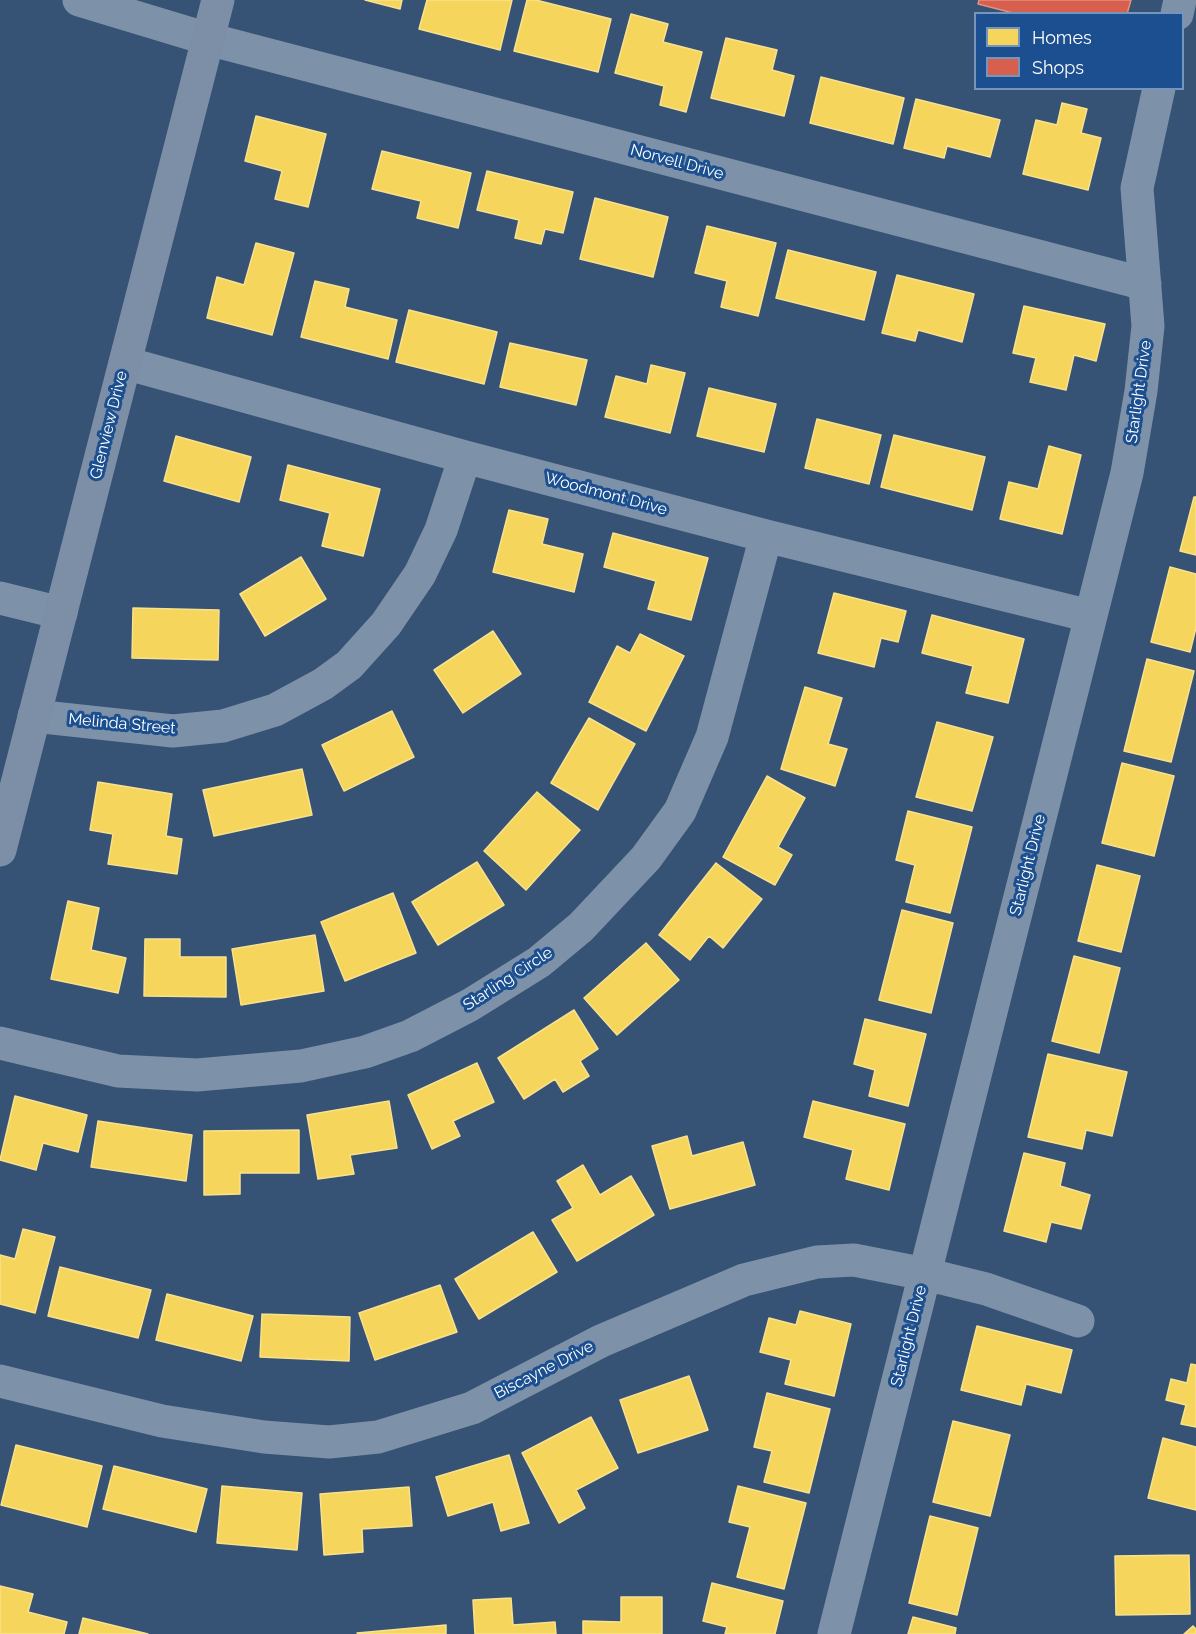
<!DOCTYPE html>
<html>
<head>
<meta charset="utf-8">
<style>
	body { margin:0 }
	#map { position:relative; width:1196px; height:1634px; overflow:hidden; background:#365274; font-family:Raleway,sans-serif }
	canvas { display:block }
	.legend { position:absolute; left:974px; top:12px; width:210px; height:78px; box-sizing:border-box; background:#1b4f8f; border:2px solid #7695bc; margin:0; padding:8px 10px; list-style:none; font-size:18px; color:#fff }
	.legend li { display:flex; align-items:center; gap:12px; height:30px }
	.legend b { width:30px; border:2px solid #7695bc }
</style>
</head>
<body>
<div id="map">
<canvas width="1196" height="1634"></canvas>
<ul class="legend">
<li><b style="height:16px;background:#f6d55c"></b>Homes</li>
<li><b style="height:16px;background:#d6604d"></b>Shops</li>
</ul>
</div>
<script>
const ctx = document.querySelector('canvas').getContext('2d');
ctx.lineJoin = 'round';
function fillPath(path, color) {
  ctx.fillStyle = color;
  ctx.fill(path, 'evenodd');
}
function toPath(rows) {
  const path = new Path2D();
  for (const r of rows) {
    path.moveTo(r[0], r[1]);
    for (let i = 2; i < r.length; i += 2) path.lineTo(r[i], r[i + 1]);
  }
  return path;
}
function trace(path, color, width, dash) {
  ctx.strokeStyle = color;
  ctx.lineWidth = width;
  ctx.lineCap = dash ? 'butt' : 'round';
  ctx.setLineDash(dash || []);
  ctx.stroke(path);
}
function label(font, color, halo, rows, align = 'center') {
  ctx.font = font + ' Raleway,sans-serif';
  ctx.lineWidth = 6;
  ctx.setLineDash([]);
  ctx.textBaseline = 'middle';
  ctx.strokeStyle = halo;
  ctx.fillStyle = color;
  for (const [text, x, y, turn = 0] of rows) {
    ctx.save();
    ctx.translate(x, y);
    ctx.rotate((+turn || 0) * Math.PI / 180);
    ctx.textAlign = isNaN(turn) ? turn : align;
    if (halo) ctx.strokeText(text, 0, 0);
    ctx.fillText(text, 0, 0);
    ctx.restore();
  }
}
const homes = toPath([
	[365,0,402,0,400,9,365,0],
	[427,0,512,0,500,50,419,29,427,0],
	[527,0,536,0,611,19,598,72,514,51,527,0],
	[631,14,668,24,663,42,702,52,686,112,660,105,664,86,615,73,631,14],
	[726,38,777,50,772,70,794,76,784,116,711,98,726,38],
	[821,77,904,98,893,144,810,123,821,77],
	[916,99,1000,120,990,157,947,146,944,158,904,148,916,99],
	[1062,103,1087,109,1081,133,1101,138,1088,190,1023,174,1036,120,1057,125,1062,103],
	[256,116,326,134,308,207,275,199,282,171,245,161,256,116],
	[382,151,471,173,458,228,417,218,421,201,372,189,382,151],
	[487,171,573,192,563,233,545,229,541,244,515,238,519,220,477,210,487,171],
	[595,198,668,217,653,277,580,259,595,198],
	[707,226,776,243,758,316,721,307,727,281,695,273,707,226],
	[256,243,294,253,272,335,207,318,217,277,244,285,256,243],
	[788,250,876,272,864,320,776,298,788,250],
	[897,275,974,294,962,342,918,330,915,341,882,333,897,275],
	[315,281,349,289,345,307,397,320,388,359,301,337,315,281],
	[1024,306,1105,324,1096,361,1074,355,1066,390,1030,382,1036,358,1013,353,1024,306],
	[409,310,497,332,484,384,396,362,409,310],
	[510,343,587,360,576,405,500,387,510,343],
	[651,365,685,373,670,433,605,417,616,376,647,384,651,365],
	[709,388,776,404,764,452,697,436,709,388],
	[817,419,881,435,869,484,805,468,817,419],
	[894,435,985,457,972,510,881,487,894,435],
	[176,436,251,457,239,502,164,481,176,436],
	[1049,446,1081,455,1062,534,1000,519,1009,482,1038,489,1049,446],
	[288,465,380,489,363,556,322,546,330,513,280,500,288,465],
	[1194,497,1196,497,1196,555,1180,551,1194,497],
	[509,510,548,519,542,544,583,554,574,592,493,572,509,510],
	[613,533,708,558,691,620,648,609,656,581,604,567,613,533],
	[301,557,326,599,265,636,240,594,301,557],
	[1170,567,1196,574,1196,628,1190,652,1151,642,1170,567],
	[834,593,906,611,898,642,881,638,874,667,818,653,834,593],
	[133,608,219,610,218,660,132,658,133,608],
	[932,615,1024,639,1008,703,966,693,973,666,922,653,932,615],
	[493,631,521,674,463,713,434,670,493,631],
	[640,634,684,656,646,731,589,702,617,646,630,653,640,634],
	[1147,659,1194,671,1171,762,1124,751,1147,659],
	[805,687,842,698,828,744,847,749,835,786,781,769,805,687],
	[392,711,414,757,344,791,322,745,392,711],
	[589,718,635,744,598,810,551,783,589,718],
	[937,722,993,737,972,811,916,797,937,722],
	[1122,763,1174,776,1154,856,1102,843,1122,763],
	[302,769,312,815,214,836,203,790,302,769],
	[767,776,805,798,778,847,792,855,775,885,723,857,767,776],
	[98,782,172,794,166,836,182,839,177,874,108,864,113,834,90,830,98,782],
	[537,792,580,830,526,890,484,851,537,792],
	[908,811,972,827,950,913,906,902,915,865,896,860,908,811],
	[477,862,504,905,438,945,412,902,477,862],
	[716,863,762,899,723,948,709,936,690,960,659,935,716,863],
	[1097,865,1140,876,1121,952,1078,941,1097,865],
	[393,893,416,953,345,981,321,922,393,893],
	[68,901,99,908,91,950,126,958,118,993,51,979,68,901],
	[902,910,953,923,931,1013,879,1000,902,910],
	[315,935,324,991,241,1005,232,949,315,935],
	[145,939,180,939,180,957,226,957,226,997,144,996,145,939],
	[646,943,679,980,617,1035,584,998,646,943],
	[1074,956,1120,968,1099,1053,1052,1041,1074,956],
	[574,1010,598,1049,580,1061,589,1076,563,1092,555,1079,524,1099,498,1058,574,1010],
	[865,1019,926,1034,908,1106,869,1096,875,1070,854,1064,865,1019],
	[1048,1054,1127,1072,1112,1136,1086,1130,1082,1149,1028,1137,1048,1054],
	[477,1063,494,1102,453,1121,460,1136,432,1149,408,1095,477,1063],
	[15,1096,87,1115,78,1152,43,1143,36,1170,0,1160,15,1096],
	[389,1101,397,1148,350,1155,354,1174,318,1179,307,1115,389,1101],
	[813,1101,905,1124,889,1190,846,1179,853,1150,804,1137,813,1101],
	[98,1121,192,1135,186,1181,91,1167,98,1121],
	[299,1130,299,1173,240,1173,240,1194,204,1195,204,1131,299,1130],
	[687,1136,692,1156,743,1142,755,1185,670,1209,652,1146,687,1136],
	[1024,1153,1065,1163,1060,1186,1090,1195,1081,1229,1051,1222,1046,1242,1004,1231,1024,1153],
	[583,1165,600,1195,631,1176,654,1215,577,1261,552,1220,573,1208,557,1181,583,1165],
	[23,1229,55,1237,35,1313,0,1304,0,1255,15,1259,23,1229],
	[533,1232,557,1272,479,1319,455,1279,533,1232],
	[60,1267,151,1290,138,1338,48,1316,60,1267],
	[440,1285,457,1332,375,1360,359,1313,440,1285],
	[167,1294,253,1316,241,1361,156,1340,167,1294],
	[800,1311,851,1324,834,1396,785,1384,791,1360,760,1352,769,1318,796,1325,800,1311],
	[262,1314,350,1317,349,1361,260,1357,262,1314],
	[977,1326,1072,1350,1061,1393,1026,1384,1021,1405,961,1390,977,1326],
	[1191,1364,1196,1365,1196,1427,1181,1424,1186,1405,1166,1400,1171,1379,1187,1383,1191,1364],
	[689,1376,708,1430,638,1453,620,1400,689,1376],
	[767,1393,830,1409,809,1493,764,1482,772,1451,754,1447,767,1393],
	[591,1417,618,1468,576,1490,585,1508,559,1523,522,1453,591,1417],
	[953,1421,1010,1435,990,1516,933,1502,953,1421],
	[1163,1438,1196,1447,1196,1510,1148,1498,1163,1438],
	[16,1445,102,1466,87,1527,1,1505,16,1445],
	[509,1455,529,1523,501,1531,493,1502,448,1516,436,1477,509,1455],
	[114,1466,207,1489,196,1532,103,1509,114,1466],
	[222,1486,302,1493,297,1550,217,1543,222,1486],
	[738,1486,806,1503,784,1589,737,1577,750,1527,729,1522,738,1486],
	[409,1487,412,1526,362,1529,363,1552,324,1555,320,1494,409,1487],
	[930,1516,978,1528,957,1615,909,1603,930,1516],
	[1189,1555,1190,1614,1116,1615,1115,1556,1189,1555],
	[712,1583,783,1601,775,1634,725,1634,727,1627,703,1621,712,1583],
	[0,1586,33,1594,28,1612,67,1622,64,1634,0,1634,0,1586],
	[621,1597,662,1597,662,1634,583,1634,583,1621,621,1622,621,1597],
	[511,1598,513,1625,555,1622,556,1634,475,1634,473,1600,511,1598],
	[913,1617,956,1628,955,1634,908,1634,913,1617],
	[83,1618,148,1634,79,1634,83,1618],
	[446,1625,446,1634,358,1634,357,1633,446,1625],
	[1193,1626,1196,1629,1196,1634,1184,1634,1193,1626]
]);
fillPath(homes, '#f6d55c');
trace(homes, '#f9e28d', 1.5);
const shops = toPath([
	[979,0,1131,0,1127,14,1017,14,978,4,979,0]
]);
fillPath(shops, '#d6604d');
trace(shops, '#e29082', 1.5);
trace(toPath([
	[79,0,208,39,1145,284],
	[1177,14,1180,0],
	[125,363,465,457,766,536,1090,616],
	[0,598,61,613],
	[34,716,173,731,223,726,275,710,323,684,349,665,386,624,420,574,441,530,465,457],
	[0,1043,118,1071,197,1075,301,1066,365,1052,410,1036,470,1005,539,962,581,927,646,858,680,811,712,737,766,536],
	[0,1381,162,1421,264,1437,329,1442,378,1437,472,1408,601,1341,744,1280,817,1262,854,1260,925,1274,986,1289,1078,1321],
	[834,1634,1127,473,1141,391,1148,326,1137,188,1159,88]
]), '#7d92a8', 33);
trace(toPath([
	[0,850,218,0]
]), '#7d8ea7', 33);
label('16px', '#fff', '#1b4f8f', [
	["Norvell Drive",677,162,15],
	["Starlight Drive",1139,392,-82],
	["Glenview Drive",109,425,-76],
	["Woodmont Drive",606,494,15],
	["Melinda Street",122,724,5],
	["Starlight Drive",1028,865,-76],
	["Starling Circle",508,979,-33],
	["Starlight Drive",909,1336,-76],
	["Biscayne Drive",544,1370,-27]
]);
</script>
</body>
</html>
